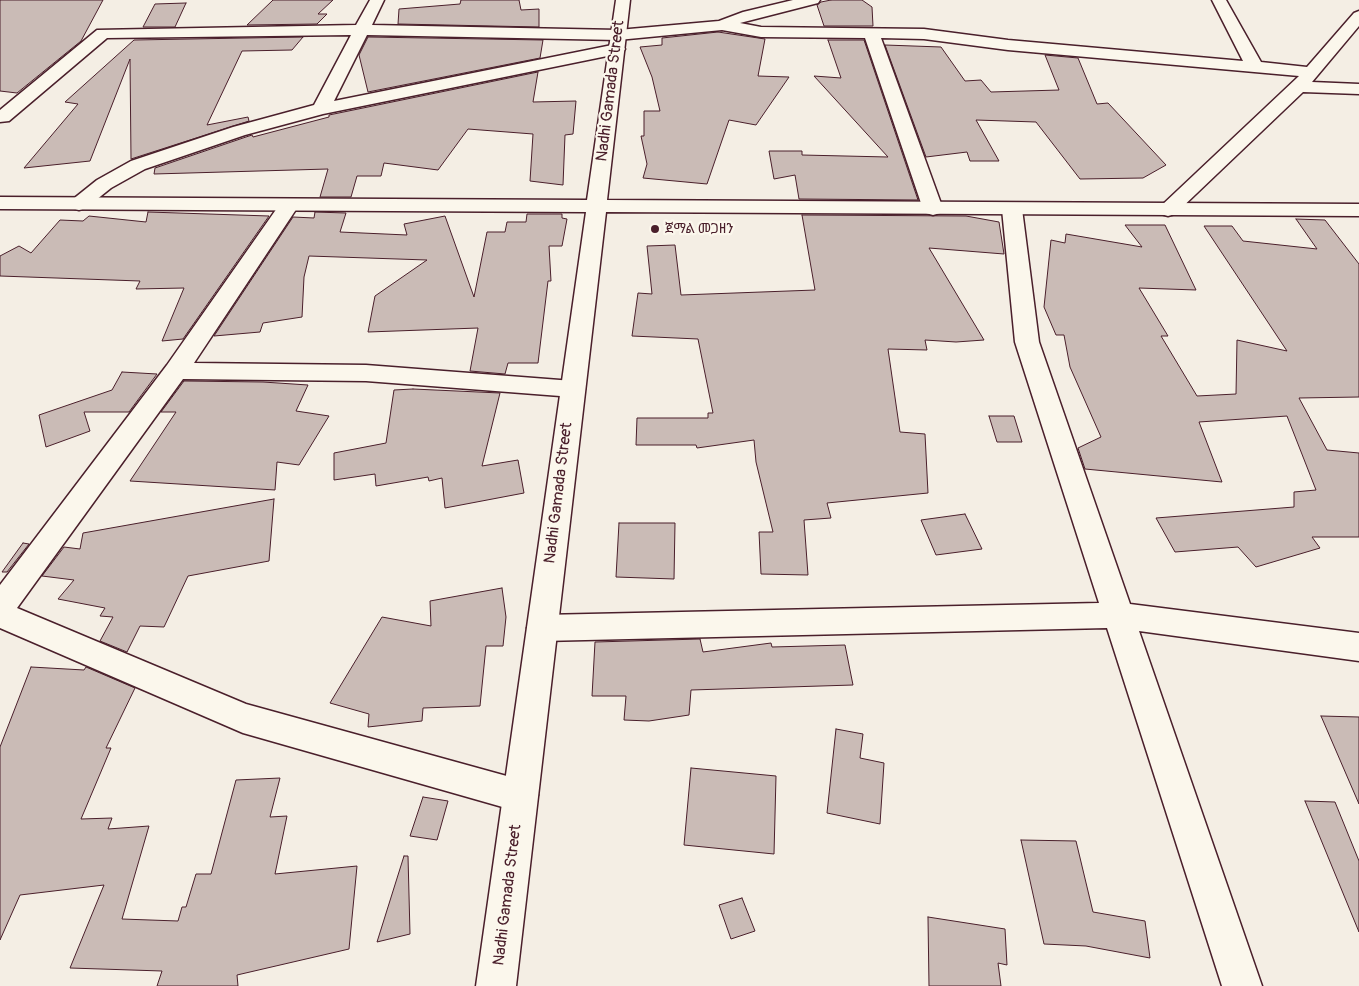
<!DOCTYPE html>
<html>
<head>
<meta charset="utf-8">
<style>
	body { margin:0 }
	canvas { display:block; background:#f4eee4 }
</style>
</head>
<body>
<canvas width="1359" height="986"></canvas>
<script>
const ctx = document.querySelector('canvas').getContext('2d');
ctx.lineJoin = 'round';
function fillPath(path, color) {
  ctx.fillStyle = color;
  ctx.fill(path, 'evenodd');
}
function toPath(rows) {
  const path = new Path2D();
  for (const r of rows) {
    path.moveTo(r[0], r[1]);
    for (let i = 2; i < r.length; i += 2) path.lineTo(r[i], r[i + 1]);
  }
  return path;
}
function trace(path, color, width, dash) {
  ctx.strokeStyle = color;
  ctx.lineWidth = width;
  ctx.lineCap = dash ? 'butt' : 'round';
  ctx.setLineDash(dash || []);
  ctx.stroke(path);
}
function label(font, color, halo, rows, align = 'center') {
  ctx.font = font + ' Pangolin,"Noto Sans Ethiopic",sans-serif';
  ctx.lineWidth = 4.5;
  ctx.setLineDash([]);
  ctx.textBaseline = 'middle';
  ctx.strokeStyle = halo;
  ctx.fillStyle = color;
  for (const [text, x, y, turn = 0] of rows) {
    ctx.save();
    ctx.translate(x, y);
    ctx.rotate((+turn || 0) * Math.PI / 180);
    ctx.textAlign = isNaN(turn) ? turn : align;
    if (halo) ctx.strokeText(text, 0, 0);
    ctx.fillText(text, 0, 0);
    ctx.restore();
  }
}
const building = toPath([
	[0,0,103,0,81,41,17,93,0,91,0,0],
	[273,0,333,0,318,14,327,14,317,24,247,25,273,0],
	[461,0,519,0,521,10,539,9,539,27,398,24,399,9,460,4,461,0],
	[831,0,862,0,872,7,873,26,824,26,817,5,821,2,831,0],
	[186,3,175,27,143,27,155,4,186,3],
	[718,32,765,39,758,76,789,77,756,125,729,120,707,184,643,178,647,164,641,136,644,136,644,111,660,111,652,77,640,47,662,45,662,38,718,32],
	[303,37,292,50,242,51,207,125,248,117,249,121,131,159,130,59,90,161,24,168,78,104,65,102,134,40,303,37],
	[368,37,543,40,540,58,368,92,359,55,368,37],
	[828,40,864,40,918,200,799,199,795,175,774,179,769,151,802,151,802,155,888,157,814,76,841,78,828,40],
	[885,45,941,47,965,81,981,80,991,92,1059,90,1045,55,1078,58,1097,104,1108,103,1166,165,1143,178,1080,179,1036,122,976,120,999,161,970,161,967,152,926,157,885,45],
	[538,72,533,102,576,101,573,134,565,135,563,185,530,181,533,134,468,129,438,170,384,163,381,176,357,176,351,197,320,197,328,169,154,174,155,168,246,137,252,135,253,137,329,117,329,115,538,72],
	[148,212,269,216,183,339,162,341,184,288,136,289,140,281,0,276,0,256,19,246,31,253,60,220,83,221,89,216,146,222,148,212],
	[315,212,346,213,340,232,407,235,404,224,445,216,474,297,487,232,505,232,507,222,526,222,527,214,562,214,562,218,567,219,562,246,549,246,551,281,548,281,538,363,508,363,505,374,470,371,478,328,368,332,375,296,427,260,309,256,304,277,302,317,263,323,260,332,214,336,293,217,314,218,315,212],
	[802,215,966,216,999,222,1004,254,929,248,984,340,956,342,925,340,927,350,888,349,900,432,925,434,928,493,827,503,831,518,804,520,808,575,761,574,759,532,773,532,756,462,754,440,697,448,696,445,636,445,637,418,708,418,708,413,713,413,698,339,632,336,638,293,652,294,647,246,675,245,681,295,815,290,802,215],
	[1296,219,1325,220,1359,264,1359,397,1299,398,1327,450,1359,453,1359,537,1312,537,1320,548,1256,567,1238,547,1175,552,1156,518,1294,507,1294,492,1316,490,1287,416,1199,422,1222,482,1085,469,1078,448,1101,437,1070,367,1064,335,1056,335,1044,307,1051,240,1065,243,1066,234,1142,247,1125,225,1165,225,1196,290,1139,288,1168,336,1161,336,1197,396,1236,394,1237,340,1287,351,1204,226,1232,226,1243,241,1317,249,1296,219],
	[122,372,157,374,129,412,84,412,90,431,46,447,39,415,112,390,122,372],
	[184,381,263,382,308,385,296,411,329,416,299,465,277,462,275,490,130,481,176,412,161,412,184,381],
	[413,389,500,393,482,466,518,460,524,493,445,508,442,478,429,481,428,477,376,486,375,474,334,480,334,453,386,443,394,390,413,389],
	[989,416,1014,416,1022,442,997,442,989,416],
	[274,499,269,561,188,576,164,627,140,626,127,652,100,641,113,617,100,616,105,608,58,599,74,580,42,576,64,547,80,549,83,533,274,499],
	[965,514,982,549,936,555,921,520,965,514],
	[619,523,675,523,674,579,616,577,619,523],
	[23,543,29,544,7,572,2,572,23,543],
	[502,588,506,617,503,646,486,646,480,706,423,708,422,721,368,727,369,714,330,703,382,617,431,626,430,601,502,588],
	[700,639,703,652,771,643,772,647,845,645,853,685,691,690,689,715,649,721,624,720,626,696,592,696,595,642,700,639],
	[31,667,84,670,86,667,135,688,106,748,111,748,81,819,112,818,108,829,149,826,122,919,178,921,182,907,186,907,196,874,211,874,236,780,280,778,270,817,287,816,275,874,357,866,349,949,237,975,238,986,157,986,162,971,70,968,104,885,20,895,0,940,0,747,31,667],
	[1321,716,1359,717,1359,804,1321,716],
	[836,729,863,734,860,758,884,763,880,824,827,813,836,729],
	[691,768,776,776,774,854,684,845,691,768],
	[423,797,448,801,437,840,410,836,423,797],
	[1305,801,1335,802,1359,861,1359,932,1305,801],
	[1021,840,1076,841,1093,912,1145,921,1150,958,1086,946,1044,944,1021,840],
	[404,856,408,856,410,934,377,942,404,856],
	[742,898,755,931,731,939,719,905,742,898],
	[928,917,1005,929,1007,965,998,963,1001,986,929,986,928,917]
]);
fillPath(building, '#cabbb6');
trace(building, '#4a1f2b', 1);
const minor = toPath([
	[370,0,384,0,372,25,618,30,719,21,743,12,793,0,820,0,818,3,740,23,761,27,924,29,1008,40,1243,61,1212,0,1226,0,1261,62,1307,67,1354,13,1359,11,1359,26,1312,82,1359,84,1359,94,1303,92,1175,214,1168,216,1161,214,1158,210,1161,206,1299,76,1008,50,924,39,881,38,943,209,940,213,933,215,926,213,923,209,865,38,761,37,722,30,618,40,367,35,334,101,617,44,623,46,625,49,623,52,617,54,323,114,245,135,145,169,111,188,86,208,79,210,72,208,69,204,72,200,97,180,131,161,233,127,314,105,351,35,107,38,9,121,0,122,0,110,97,30,356,25,370,0],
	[289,199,296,201,299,205,194,363,366,365,573,381,582,383,585,389,582,395,573,397,366,381,183,379,17,608,246,704,532,783,538,795,532,807,520,812,243,733,0,628,0,585,167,365,282,201,289,199],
	[1012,203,1019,205,1022,209,1039,342,1130,604,1359,633,1359,661,1139,631,1262,986,1222,986,1107,628,542,641,531,637,527,628,531,619,542,615,1099,603,1015,342,1002,209,1005,205,1012,203]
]);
const tertiary = toPath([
	[616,0,630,0,607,200,1359,204,1359,216,606,212,516,986,476,986,586,212,0,209,0,197,587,200,616,0]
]);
trace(minor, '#4a1f2b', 3);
trace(tertiary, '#4a1f2b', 3);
fillPath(minor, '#fbf7ec');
fillPath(tertiary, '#fbf7ec');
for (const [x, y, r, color] of [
	[655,229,5,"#4a1f2b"]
]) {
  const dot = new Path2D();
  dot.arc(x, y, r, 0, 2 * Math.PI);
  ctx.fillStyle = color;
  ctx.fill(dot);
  trace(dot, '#fbf7ec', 2);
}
label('14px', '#4a1f2b', '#fbf7ec', [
	["ጀማል መጋዘን",665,229]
], 'left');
label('16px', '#4a1f2b', '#fbf7ec', [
	["Nadhi Gamada Street",611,91,-83],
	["Nadhi Gamada Street",559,493,-83],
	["Nadhi Gamada Street",508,895,-83]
]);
</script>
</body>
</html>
